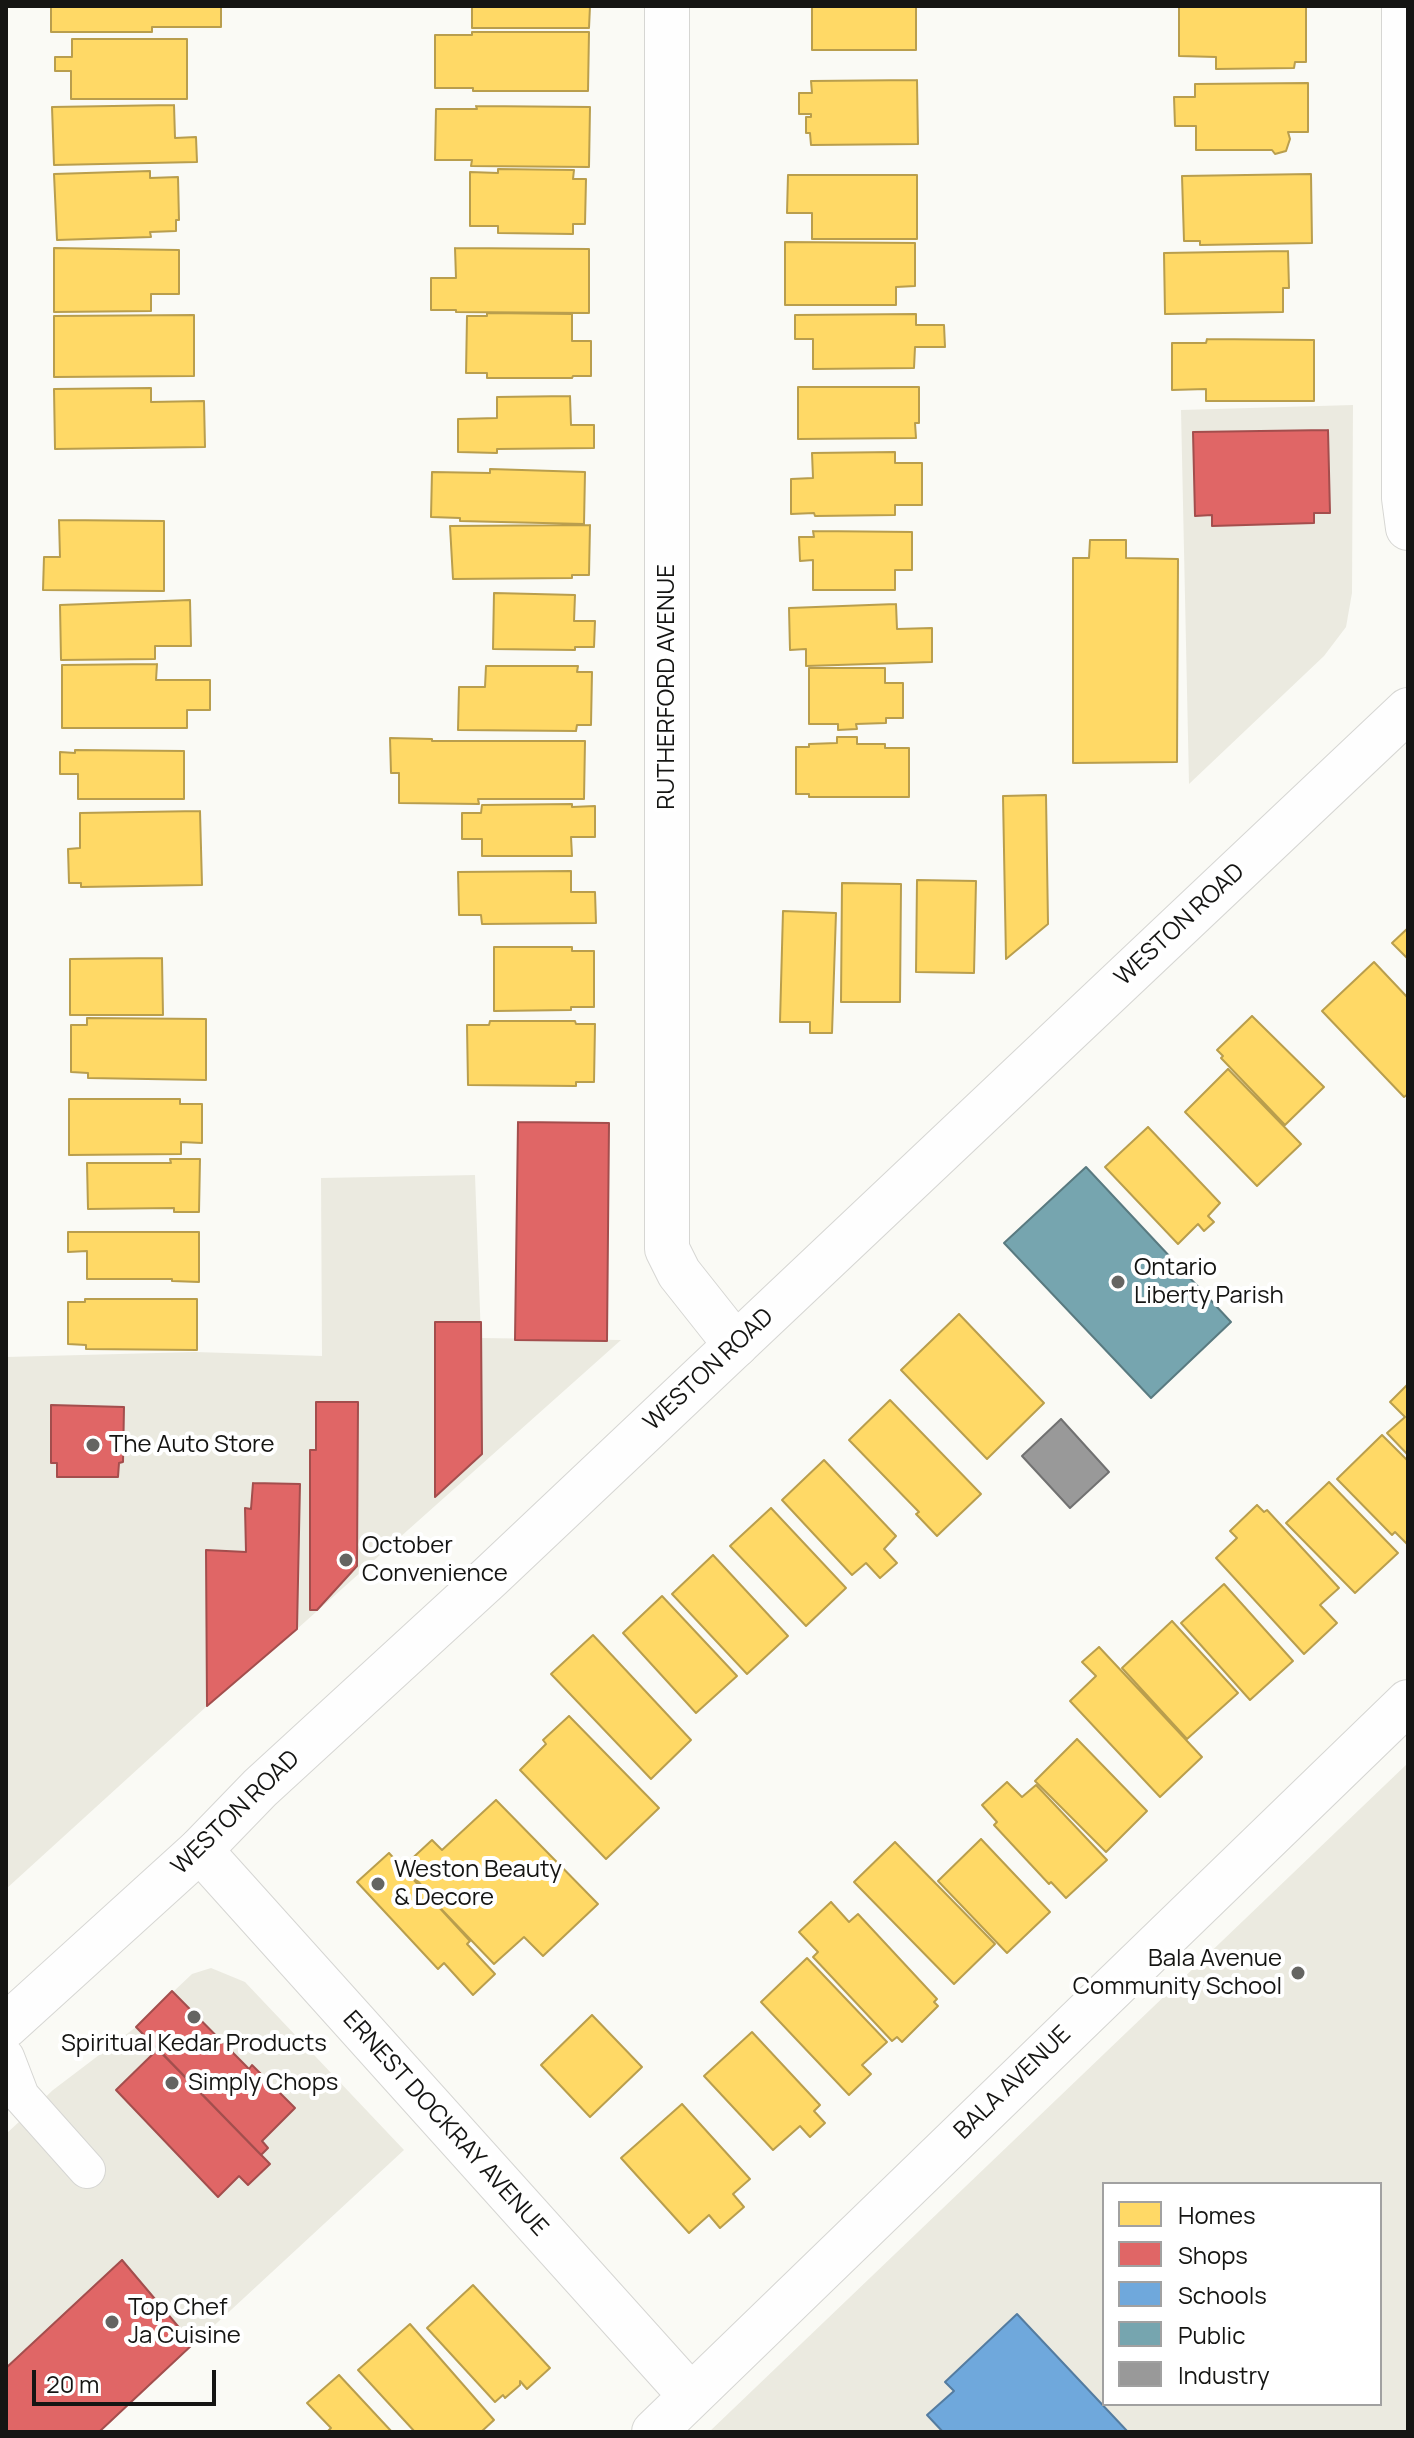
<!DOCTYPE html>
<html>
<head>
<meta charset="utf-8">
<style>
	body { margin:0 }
	#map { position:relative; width:1414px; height:2438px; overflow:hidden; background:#fafaf5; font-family:Manrope,sans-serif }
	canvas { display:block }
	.frame { position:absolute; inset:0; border:8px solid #151513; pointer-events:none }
	.legend { position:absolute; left:1102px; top:2182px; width:280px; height:224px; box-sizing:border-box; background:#fff; border:2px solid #a1a1a1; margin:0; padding:10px 14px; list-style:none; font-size:24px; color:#151513 }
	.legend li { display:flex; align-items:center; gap:16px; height:40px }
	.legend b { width:40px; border:2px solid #a1a1a1 }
	.scale { position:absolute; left:32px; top:2370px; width:184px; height:36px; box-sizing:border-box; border:4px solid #151513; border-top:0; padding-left:10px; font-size:24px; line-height:28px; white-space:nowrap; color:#151513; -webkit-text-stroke:6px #fff; paint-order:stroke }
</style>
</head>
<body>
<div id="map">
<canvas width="1414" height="2438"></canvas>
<div class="frame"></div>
<ul class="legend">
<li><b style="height:22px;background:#ffd966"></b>Homes</li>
<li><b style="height:22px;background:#e06666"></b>Shops</li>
<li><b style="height:22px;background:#6fa8dc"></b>Schools</li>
<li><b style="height:22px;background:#76a5af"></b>Public</li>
<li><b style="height:22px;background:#999"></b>Industry</li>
</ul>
<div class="scale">20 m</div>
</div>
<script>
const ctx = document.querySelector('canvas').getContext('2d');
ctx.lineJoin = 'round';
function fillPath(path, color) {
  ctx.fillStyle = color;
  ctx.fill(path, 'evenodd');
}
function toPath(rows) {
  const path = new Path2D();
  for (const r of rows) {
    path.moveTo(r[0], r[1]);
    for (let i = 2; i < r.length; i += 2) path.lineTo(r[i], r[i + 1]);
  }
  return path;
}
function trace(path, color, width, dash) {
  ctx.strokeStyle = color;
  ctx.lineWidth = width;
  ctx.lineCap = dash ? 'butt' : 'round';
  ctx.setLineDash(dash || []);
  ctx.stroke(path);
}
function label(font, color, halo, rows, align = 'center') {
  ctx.font = font + ' Manrope,sans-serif';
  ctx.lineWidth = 8;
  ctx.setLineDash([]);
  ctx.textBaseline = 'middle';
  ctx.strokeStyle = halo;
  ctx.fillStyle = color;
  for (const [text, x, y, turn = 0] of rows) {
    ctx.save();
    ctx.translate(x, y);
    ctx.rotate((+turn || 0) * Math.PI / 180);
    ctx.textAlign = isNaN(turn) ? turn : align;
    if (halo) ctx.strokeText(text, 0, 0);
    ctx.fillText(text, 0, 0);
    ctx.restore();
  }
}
fillPath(toPath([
	[1353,405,1352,593,1346,627,1324,656,1189,784,1181,410],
	[475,1175,481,1338,621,1340,297,1629,207,1706,6,1889,6,1357,195,1352,322,1356,321,1178],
	[1408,1763,1408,2432,709,2432],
	[1104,2184,1380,2184,1380,2404,1104,2404],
	[211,1968,245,1982,404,2150,99,2432,6,2432,6,2134,53,2090,136,2027,192,1974]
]), '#ebeae0');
const homes = toPath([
	[51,6,221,6,221,27,152,27,152,32,51,32,51,6],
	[472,6,590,6,589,28,472,28,472,6],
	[812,6,916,6,916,50,812,50,812,6],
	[1179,6,1306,6,1306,62,1295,62,1294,68,1216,69,1216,57,1179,56,1179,6],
	[472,32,589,32,588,91,473,91,473,88,435,88,435,35,472,35,472,32],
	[72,39,187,39,187,99,71,99,71,71,55,71,55,57,72,57,72,39],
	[917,80,918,144,811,145,810,133,806,133,806,117,811,117,811,114,799,114,799,93,812,93,811,81,917,80],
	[1308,83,1308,132,1288,132,1290,139,1286,151,1275,154,1272,150,1196,150,1196,126,1175,126,1174,97,1195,97,1195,84,1308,83],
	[174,105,175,138,196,137,197,162,54,165,52,107,174,105],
	[476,106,590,107,589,167,471,166,472,160,435,160,436,109,477,109,476,106],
	[498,169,574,170,573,179,586,179,585,224,573,224,573,234,498,233,498,226,470,226,470,172,498,173,498,169],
	[150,171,150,178,178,177,179,220,176,220,176,231,150,232,151,237,57,240,54,174,150,171],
	[1311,174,1312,243,1200,245,1200,241,1184,241,1182,176,1311,174],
	[788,175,917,175,917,239,812,239,812,213,787,213,788,175],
	[785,242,915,243,915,286,896,287,896,305,785,305,785,242],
	[54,248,179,250,179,294,151,294,151,311,54,312,54,248],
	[455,248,589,249,589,313,456,312,456,310,431,310,431,278,456,278,455,248],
	[1288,251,1289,288,1283,288,1283,312,1165,314,1164,253,1288,251],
	[487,313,572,314,572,341,591,341,591,376,573,376,572,378,487,378,487,373,466,373,467,316,487,316,487,313],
	[916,314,916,325,944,325,945,347,915,347,914,368,813,369,813,339,795,339,795,315,916,314],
	[194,315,194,376,54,377,54,316,194,315],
	[1207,339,1314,340,1314,401,1206,401,1206,389,1172,390,1172,343,1206,343,1207,339],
	[798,387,919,387,919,423,915,423,916,438,798,439,798,387],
	[151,388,151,402,204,401,205,447,55,449,54,389,151,388],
	[570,396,571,425,594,425,594,448,497,449,497,453,458,452,458,419,497,418,497,397,570,396],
	[895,452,895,463,922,463,922,505,895,505,895,515,815,516,814,513,791,514,791,479,813,478,812,453,895,452],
	[490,469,585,472,584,524,460,521,460,518,431,517,432,472,490,473,490,469],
	[59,520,164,521,164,591,43,590,44,557,60,557,59,520],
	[590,525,589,575,572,575,572,578,453,579,450,526,590,525],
	[813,531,912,532,912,570,895,570,895,590,813,590,813,560,800,561,799,537,814,537,813,531],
	[1090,540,1126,540,1126,558,1178,559,1177,762,1073,763,1073,558,1089,558,1090,540],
	[494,593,575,595,574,621,595,621,594,647,575,647,575,650,493,649,494,593],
	[190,600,191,646,155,646,155,659,61,660,60,605,190,600],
	[896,604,897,629,932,628,932,662,806,666,806,649,790,650,789,608,896,604],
	[157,664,156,680,210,680,210,710,187,710,187,728,62,728,62,665,157,664],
	[486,666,578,666,577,672,592,672,591,725,577,725,576,731,458,730,459,687,485,687,486,666],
	[809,668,885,668,885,683,903,683,903,718,886,718,886,723,856,724,857,729,838,730,838,724,809,724,809,668],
	[837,737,857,737,857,744,885,744,885,748,909,748,909,797,809,797,809,794,796,794,796,747,809,747,809,744,837,743,837,737],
	[390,738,432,739,432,741,585,741,584,799,478,799,479,804,399,803,399,773,391,773,390,738],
	[75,750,184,751,184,799,78,799,78,774,60,774,60,752,75,753,75,750],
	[1046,795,1048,924,1006,959,1003,796,1046,795],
	[572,804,572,807,595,806,595,837,571,837,572,856,482,856,482,839,462,839,462,813,481,813,482,805,572,804],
	[200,811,202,885,81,887,81,883,69,883,68,849,80,848,80,813,200,811],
	[571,871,571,892,595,892,596,923,482,924,481,915,459,915,458,872,571,871],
	[917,880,976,881,974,973,916,972,917,880],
	[842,883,901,884,900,1002,841,1002,842,883],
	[783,911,836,913,832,1033,810,1033,810,1022,780,1022,783,911],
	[1408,928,1408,959,1392,943,1408,928],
	[494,947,572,947,572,951,594,951,594,1007,571,1007,571,1010,494,1011,494,947],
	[162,958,163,1015,70,1015,70,959,162,958],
	[1374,962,1408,998,1408,1094,1404,1097,1322,1011,1374,962],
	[1252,1016,1324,1087,1285,1125,1221,1058,1223,1056,1217,1050,1252,1016],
	[87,1018,206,1019,206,1080,88,1078,88,1073,71,1072,71,1025,87,1025,87,1018],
	[490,1021,575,1021,576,1024,595,1024,594,1082,576,1082,576,1086,468,1085,467,1025,489,1025,490,1021],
	[1228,1069,1301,1144,1257,1186,1185,1112,1228,1069],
	[69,1099,180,1099,180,1104,202,1104,202,1143,181,1142,181,1154,69,1155,69,1099],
	[1148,1127,1220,1203,1208,1216,1214,1222,1204,1231,1198,1224,1178,1244,1105,1167,1148,1127],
	[170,1159,200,1159,199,1212,174,1212,174,1208,88,1209,87,1163,171,1163,170,1159],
	[68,1232,199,1232,199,1282,172,1281,172,1279,87,1279,87,1251,68,1252,68,1232],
	[85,1299,197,1299,197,1350,86,1349,86,1345,68,1344,68,1302,85,1302,85,1299],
	[959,1314,1044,1403,987,1459,901,1370,959,1314],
	[1408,1384,1408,1455,1387,1433,1405,1417,1390,1402,1408,1384],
	[890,1400,981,1494,937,1536,916,1514,919,1512,849,1440,890,1400],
	[1382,1435,1408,1461,1408,1545,1395,1532,1392,1535,1337,1479,1382,1435],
	[824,1460,896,1536,884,1549,897,1563,880,1578,866,1563,852,1575,782,1500,824,1460],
	[1329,1482,1398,1553,1355,1593,1286,1523,1329,1482],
	[1257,1505,1264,1512,1267,1510,1339,1588,1320,1605,1337,1623,1304,1654,1216,1558,1237,1538,1230,1531,1257,1505],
	[771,1508,846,1588,806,1626,730,1546,771,1508],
	[713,1555,788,1636,747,1674,672,1594,713,1555],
	[1224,1584,1293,1661,1250,1700,1181,1623,1224,1584],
	[662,1596,737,1676,696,1713,623,1633,662,1596],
	[1172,1621,1238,1693,1187,1739,1122,1668,1172,1621],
	[593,1635,691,1740,651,1779,551,1674,593,1635],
	[1099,1647,1202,1757,1160,1797,1070,1701,1096,1676,1082,1662,1099,1647],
	[569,1716,659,1808,606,1859,520,1770,546,1744,543,1740,569,1716],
	[1077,1739,1147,1811,1106,1852,1035,1781,1077,1739],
	[1007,1782,1022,1797,1036,1785,1107,1860,1066,1898,1051,1882,1049,1884,994,1825,997,1822,982,1805,1007,1782],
	[496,1800,598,1904,543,1956,524,1937,494,1964,423,1890,424,1888,404,1866,432,1840,442,1850,496,1800],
	[981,1839,1050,1912,1007,1953,938,1881,981,1839],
	[895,1842,995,1944,954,1984,854,1882,895,1842],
	[389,1853,470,1941,467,1944,495,1974,473,1995,444,1963,438,1969,357,1882,389,1853],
	[831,1902,849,1922,858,1914,937,1999,934,2002,938,2006,902,2042,897,2037,892,2041,813,1957,818,1952,799,1932,831,1902],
	[807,1958,887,2042,862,2065,871,2074,849,2095,761,2002,807,1958],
	[592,2015,642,2067,590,2117,541,2065,592,2015],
	[752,2032,820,2105,814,2111,825,2123,810,2137,800,2126,773,2150,704,2076,752,2032],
	[682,2104,750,2179,733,2194,744,2207,720,2228,709,2215,689,2233,621,2158,682,2104],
	[473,2285,550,2368,527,2389,520,2381,520,2385,505,2398,503,2395,495,2402,427,2328,473,2285],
	[410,2324,494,2420,481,2432,415,2432,358,2370,410,2324],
	[339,2375,392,2432,327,2432,331,2428,307,2403,339,2375]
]);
fillPath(homes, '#ffd966');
trace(homes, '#b99e4d', 2);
const shops = toPath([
	[1328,430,1330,513,1314,513,1314,523,1212,526,1212,515,1195,516,1193,432,1328,430],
	[518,1122,609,1123,607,1341,515,1340,518,1122],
	[435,1322,481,1322,482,1454,435,1497,435,1322],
	[316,1402,358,1402,357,1566,317,1610,310,1610,310,1450,316,1450,316,1402],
	[51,1405,124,1407,123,1462,119,1463,118,1477,57,1477,57,1463,51,1463,51,1405],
	[253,1483,300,1484,297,1629,207,1706,206,1550,246,1552,245,1508,251,1509,253,1483],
	[172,1991,249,2069,252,2065,295,2108,262,2141,268,2148,261,2155,136,2027,172,1991],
	[158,2049,270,2164,248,2185,239,2176,218,2197,116,2090,158,2049],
	[122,2260,193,2344,99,2432,6,2432,6,2368,122,2260]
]);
fillPath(shops, '#e06666');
trace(shops, '#a34e4d', 2);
const schools = toPath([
	[1017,2314,1128,2432,943,2432,927,2415,954,2391,945,2382,1017,2314]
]);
fillPath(schools, '#6fa8dc');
trace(schools, '#547ca0', 2);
const public = toPath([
	[1086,1167,1231,1322,1151,1398,1004,1243,1086,1167]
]);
fillPath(public, '#76a5af');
trace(public, '#597a80', 2);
const industry = toPath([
	[1061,1419,1109,1472,1070,1508,1022,1456,1061,1419]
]);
fillPath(industry, '#999');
trace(industry, '#717171', 2);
const lane = toPath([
	[6,2057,21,2096,87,2170]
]);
const street = toPath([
	[667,6,667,1249,679,1273,736,1345],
	[1404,6,1404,498,1408,528],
	[200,1850,691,2396],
	[654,2432,1408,1702]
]);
const secondary = toPath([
	[6,2026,200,1850,260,1788,490,1577,1408,710]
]);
trace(lane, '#d6d6d3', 38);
trace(street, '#d6d6d3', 46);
trace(secondary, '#d6d6d3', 46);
trace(lane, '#fefefe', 36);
trace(street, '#fefefe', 44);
trace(secondary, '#fefefe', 44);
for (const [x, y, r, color] of [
	[1118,1282,8,"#656562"],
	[93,1445,8,"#656562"],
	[346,1560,8,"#656562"],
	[378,1884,8,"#656562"],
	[1298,1973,8,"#656562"],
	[194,2017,8,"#656562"],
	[172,2083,8,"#656562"],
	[112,2322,8,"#656562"]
]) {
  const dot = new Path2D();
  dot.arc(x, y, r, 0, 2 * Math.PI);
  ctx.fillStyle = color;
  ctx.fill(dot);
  trace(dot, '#fff', 3);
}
label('24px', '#151513', '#fff', [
	["RUTHERFORD AVENUE",667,687,-90],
	["WESTON ROAD",1180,925,-43],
	["WESTON ROAD",709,1370,-43],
	["WESTON ROAD",236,1813,-44],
	["BALA AVENUE",1013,2083,-44],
	["ERNEST DOCKRAY AVENUE",445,2124,48]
]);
label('24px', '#151513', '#fff', [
	["Ontario",1134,1268],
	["Liberty Parish",1134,1296],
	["The Auto Store",109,1445],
	["October",362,1546],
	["Convenience",362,1574],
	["Weston Beauty",394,1870],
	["& Decore",394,1898],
	["Bala Avenue",1282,1959,"right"],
	["Community School",1282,1987,"right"],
	["Spiritual Kedar Products",194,2044,"center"],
	["Simply Chops",188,2083],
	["Top Chef",128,2308],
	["Ja Cuisine",128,2336]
], 'left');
</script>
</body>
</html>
